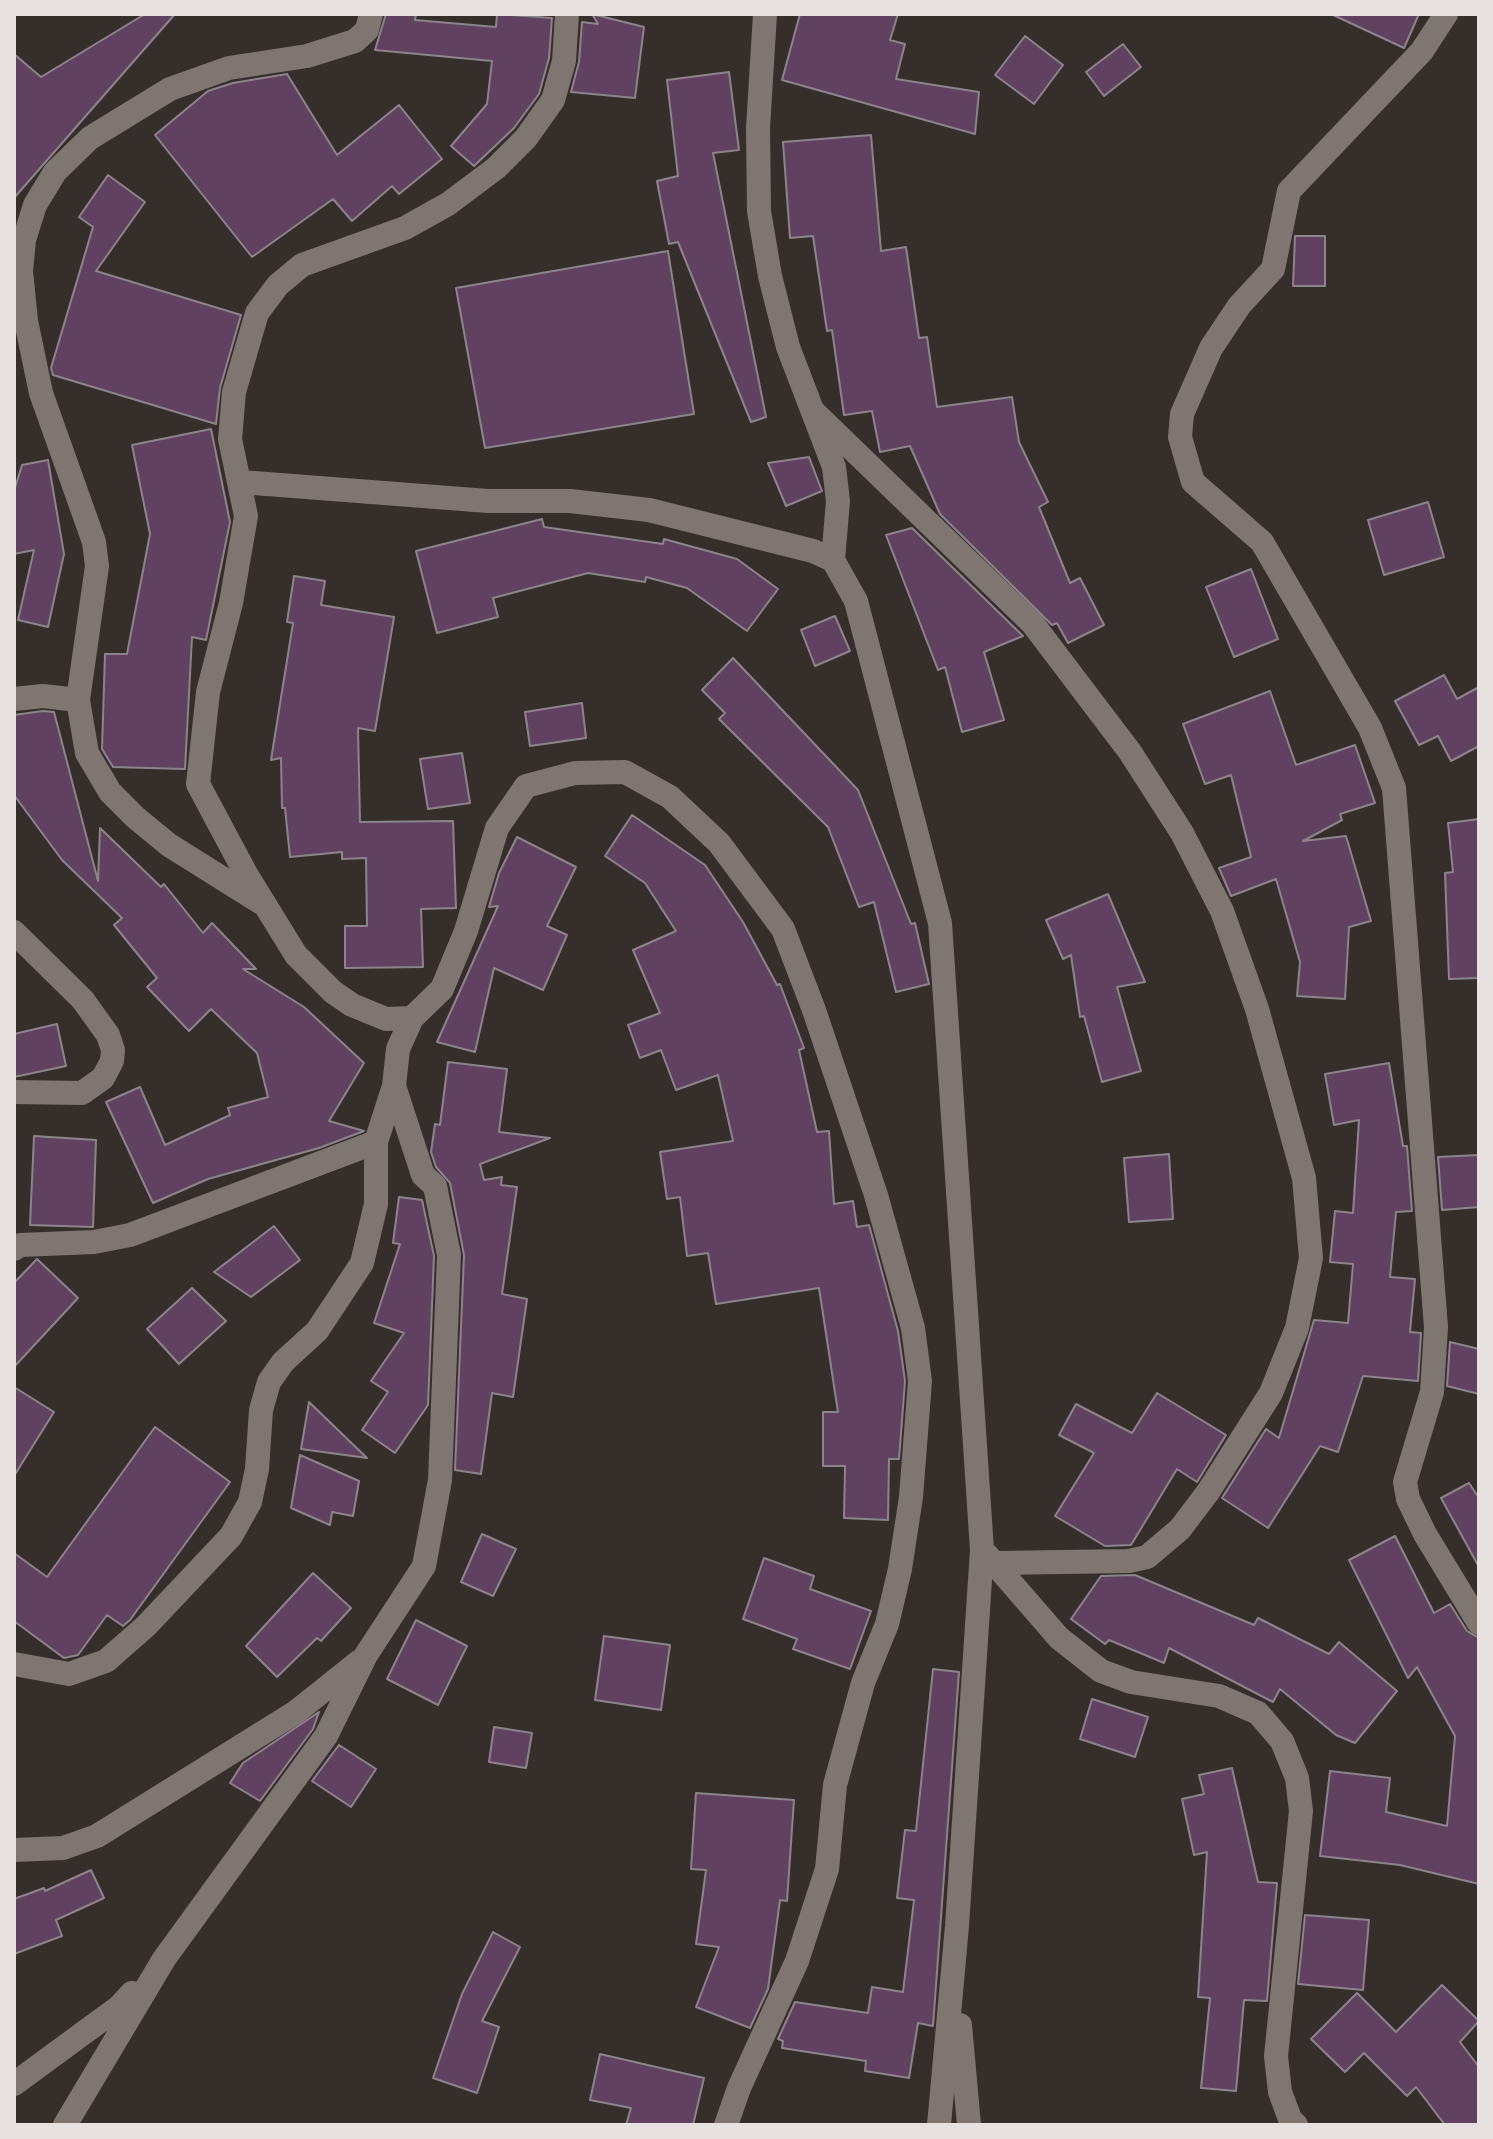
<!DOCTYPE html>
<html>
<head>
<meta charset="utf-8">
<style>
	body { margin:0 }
	#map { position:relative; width:1493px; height:2139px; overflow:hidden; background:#362e2b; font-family:"Fira Sans Condensed",sans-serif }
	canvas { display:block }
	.frame { position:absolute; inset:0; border:16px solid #e7e2e0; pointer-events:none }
</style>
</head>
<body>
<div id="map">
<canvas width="1493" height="2139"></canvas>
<div class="frame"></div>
</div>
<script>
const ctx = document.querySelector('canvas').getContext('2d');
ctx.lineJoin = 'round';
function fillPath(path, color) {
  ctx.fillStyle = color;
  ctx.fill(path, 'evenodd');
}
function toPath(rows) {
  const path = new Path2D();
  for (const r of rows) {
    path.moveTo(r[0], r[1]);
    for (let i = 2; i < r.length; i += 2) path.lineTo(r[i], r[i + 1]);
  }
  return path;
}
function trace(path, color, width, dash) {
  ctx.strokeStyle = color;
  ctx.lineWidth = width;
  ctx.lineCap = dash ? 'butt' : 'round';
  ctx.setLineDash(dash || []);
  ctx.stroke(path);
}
const building = toPath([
	[145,14,175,14,14,198,14,54,41,77,145,14],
	[386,14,416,14,415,20,496,27,497,14,552,18,549,58,539,94,514,128,474,166,451,146,487,104,492,61,375,50,386,14],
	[592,14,644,27,635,98,571,92,579,62,582,22,598,24,592,14],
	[800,14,898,14,890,40,905,44,896,79,979,92,975,134,782,80,800,14],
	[1331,14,1419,14,1404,48,1331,14],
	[1025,36,1063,65,1034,104,995,75,1025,36],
	[1123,44,1141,67,1104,96,1086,72,1123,44],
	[729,72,739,150,713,153,766,417,751,422,678,242,669,244,657,181,678,176,667,80,729,72],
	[287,74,337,155,399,105,442,159,399,194,392,186,352,221,333,199,252,257,155,135,208,91,233,83,287,74],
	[871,135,881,251,906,247,919,338,927,337,937,407,1012,397,1019,442,1048,502,1039,507,1070,583,1080,578,1104,625,1068,643,1057,623,1052,625,940,514,910,446,880,452,872,411,844,415,832,330,827,331,813,236,790,238,783,142,871,135],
	[108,175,145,202,96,271,241,315,220,388,216,424,53,375,51,368,93,227,79,217,108,175],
	[1295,236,1325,236,1325,286,1293,286,1295,236],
	[668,251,694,414,485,448,456,288,668,251],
	[211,429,230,522,206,640,192,637,185,769,113,767,102,749,105,654,127,654,150,534,132,445,211,429],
	[809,457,822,491,786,506,768,463,809,457],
	[48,460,64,554,48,627,18,620,34,550,14,554,14,491,22,465,48,460],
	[1428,502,1444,557,1384,575,1368,520,1428,502],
	[542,519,544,527,663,544,664,539,737,559,778,589,747,631,687,588,646,577,645,582,588,573,493,598,498,617,437,633,416,551,542,519],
	[912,528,1023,636,984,652,1004,720,962,732,945,667,938,670,886,535,912,528],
	[1251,569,1278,639,1234,657,1206,587,1251,569],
	[294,576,325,581,321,605,394,617,375,731,358,728,360,822,453,821,456,908,421,909,423,967,345,968,345,926,367,926,366,858,342,859,342,852,290,857,285,808,282,808,281,758,271,760,293,623,287,622,294,576],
	[835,616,850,651,815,666,801,630,835,616],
	[733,658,858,790,911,924,915,923,929,984,896,992,874,902,859,907,828,827,719,719,725,713,702,690,733,658],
	[1444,675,1457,699,1479,687,1479,746,1451,761,1438,736,1419,745,1395,701,1444,675],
	[1270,691,1296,765,1355,745,1375,803,1340,814,1342,820,1303,841,1346,836,1371,921,1349,927,1345,999,1297,996,1300,962,1276,879,1231,896,1219,868,1251,857,1231,775,1205,784,1183,724,1270,691],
	[582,703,586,738,530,746,525,712,582,703],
	[43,711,54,712,98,881,100,828,161,887,164,884,203,933,212,923,256,969,243,969,304,1007,364,1063,329,1121,364,1131,319,1148,208,1179,153,1203,106,1102,140,1087,165,1145,230,1115,228,1108,268,1097,257,1053,211,1009,189,1031,147,987,157,978,114,925,122,918,62,860,14,795,14,715,43,711],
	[462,753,470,803,428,809,420,759,462,753],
	[632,815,705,865,743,922,777,985,780,984,804,1048,799,1050,817,1132,829,1131,834,1204,853,1201,857,1227,869,1225,898,1331,905,1381,899,1459,889,1459,888,1520,844,1518,845,1466,823,1466,823,1412,838,1412,819,1288,716,1304,708,1253,687,1256,680,1197,667,1199,660,1152,733,1141,718,1075,676,1090,661,1050,640,1058,628,1025,660,1013,633,950,676,931,645,883,605,856,632,815],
	[1479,819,1479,978,1449,979,1445,873,1453,872,1448,823,1479,819],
	[517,837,576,867,547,926,567,935,543,990,494,968,475,1052,437,1042,498,906,489,907,499,873,517,837],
	[1108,894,1145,982,1117,987,1141,1071,1102,1082,1084,1016,1080,1017,1071,955,1063,959,1046,920,1108,894],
	[57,1024,66,1066,14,1077,14,1034,57,1024],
	[448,1062,507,1069,499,1132,550,1138,480,1164,484,1180,502,1177,501,1185,517,1187,502,1294,527,1299,513,1397,492,1393,481,1474,455,1470,464,1255,450,1183,436,1167,431,1152,435,1124,440,1125,448,1062],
	[1389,1063,1403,1146,1407,1146,1412,1211,1396,1212,1390,1277,1415,1279,1410,1332,1421,1333,1418,1381,1363,1376,1338,1452,1320,1446,1268,1528,1222,1498,1266,1429,1279,1438,1314,1320,1348,1323,1353,1264,1330,1262,1335,1211,1353,1213,1359,1120,1334,1125,1325,1074,1389,1063],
	[34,1136,96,1140,93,1227,30,1225,34,1136],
	[1169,1154,1173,1219,1129,1222,1124,1158,1169,1154],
	[1479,1155,1479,1207,1442,1210,1438,1157,1479,1155],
	[399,1197,422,1200,434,1256,428,1405,395,1453,362,1430,388,1392,371,1381,404,1333,374,1323,400,1244,393,1243,399,1197],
	[274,1226,300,1260,251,1297,214,1272,274,1226],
	[37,1259,78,1298,14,1367,14,1283,37,1259],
	[192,1288,226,1321,179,1364,147,1329,192,1288],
	[1450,1342,1479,1349,1479,1394,1447,1386,1450,1342],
	[14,1387,54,1412,14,1476,14,1387],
	[1157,1393,1226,1435,1197,1482,1177,1469,1131,1545,1105,1546,1055,1516,1094,1453,1059,1435,1076,1404,1132,1433,1157,1393],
	[309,1402,367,1458,301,1449,309,1402],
	[155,1427,230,1482,130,1620,123,1626,107,1615,78,1655,64,1658,14,1621,14,1553,47,1577,155,1427],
	[300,1455,359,1481,353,1516,332,1512,330,1525,291,1508,300,1455],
	[1469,1483,1479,1498,1479,1567,1441,1498,1469,1483],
	[482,1534,516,1549,493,1596,461,1582,482,1534],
	[1395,1536,1434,1613,1450,1604,1467,1631,1479,1638,1479,1884,1400,1865,1320,1856,1330,1771,1390,1778,1386,1812,1447,1826,1455,1736,1417,1667,1408,1678,1349,1560,1395,1536],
	[764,1558,814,1576,810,1589,871,1611,850,1669,793,1649,797,1639,743,1619,764,1558],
	[313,1573,351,1608,321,1641,317,1638,277,1677,246,1646,313,1573],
	[1135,1575,1254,1625,1258,1618,1329,1654,1339,1642,1397,1691,1355,1743,1336,1735,1280,1689,1273,1702,1169,1648,1164,1663,1109,1640,1105,1644,1071,1619,1101,1576,1135,1575],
	[416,1620,467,1646,438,1705,387,1679,416,1620],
	[604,1636,670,1645,661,1710,595,1700,604,1636],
	[933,1669,959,1672,933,2026,918,2023,909,2078,865,2071,866,2061,782,2048,783,2041,778,2039,795,2002,868,2013,872,1987,903,1992,914,1900,897,1898,905,1830,916,1831,933,1669],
	[1092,1699,1148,1717,1135,1757,1080,1739,1092,1699],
	[319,1712,313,1729,260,1801,230,1783,243,1763,319,1712],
	[494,1727,532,1733,526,1768,489,1762,494,1727],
	[339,1745,376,1769,351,1807,312,1781,339,1745],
	[1232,1768,1258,1882,1277,1883,1267,2001,1244,2000,1236,2091,1201,2088,1210,1998,1198,1997,1207,1852,1194,1855,1182,1799,1204,1794,1199,1775,1232,1768],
	[696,1793,794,1800,787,1901,780,1900,768,1989,750,2028,696,2007,719,1947,696,1944,706,1870,691,1869,696,1793],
	[91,1870,104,1898,56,1920,62,1936,14,1954,14,1899,44,1888,45,1891,91,1870],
	[1305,1915,1369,1920,1363,1990,1298,1984,1305,1915],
	[493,1932,520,1947,482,2021,499,2027,477,2093,433,2078,462,1994,493,1932],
	[1442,1985,1479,2021,1460,2042,1479,2067,1479,2125,1445,2125,1416,2087,1407,2096,1364,2053,1345,2072,1311,2039,1357,1993,1396,2032,1442,1985],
	[600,2054,704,2078,693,2125,626,2125,631,2108,590,2100,600,2054]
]);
fillPath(building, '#60415f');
trace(building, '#8b858b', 2);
trace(toPath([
	[567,14,564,61,553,100,526,138,496,168,448,204,405,228,302,265,278,285,257,313,234,392,230,439,246,516,231,603,208,692,198,784,246,874,296,955,333,992,352,1005,386,1019,412,1018,442,989,466,931,497,828,526,786,575,773,625,772,670,797,719,843,783,929,814,1010,876,1195,913,1328,920,1381,911,1497,900,1569,887,1624,863,1683,835,1785,827,1869,797,1961,739,2088,726,2125],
	[765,14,758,128,759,211,770,276,788,347,834,467,838,501,833,560],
	[1446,14,1422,51,1289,191,1273,269,1239,306,1211,348,1182,414,1180,437,1193,482,1262,542,1370,728,1394,788,1436,1327,1432,1392,1405,1482,1408,1499,1425,1534,1479,1623],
	[814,412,1033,624,1130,752,1182,833,1222,911,1257,1009,1304,1178,1311,1258,1297,1328,1271,1393,1208,1492,1180,1529,1147,1557,1129,1561,996,1563],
	[241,482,488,501,570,501,649,510,813,551,833,560,856,601,940,923,982,1550,957,1926,939,2125],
	[14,699,43,696,78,700],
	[260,902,169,845,135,817,110,792,87,753,78,700,97,566,94,542,41,393,26,321,21,271,24,240,35,205,55,172,90,138,170,89,229,68,307,56,355,41,367,30,371,14],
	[14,932,83,1000,108,1035,113,1050,112,1061,103,1078,82,1093,14,1092],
	[14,1249,20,1245,94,1242,130,1235,376,1142],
	[987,1555,1059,1638,1101,1671,1131,1682,1219,1696,1258,1713,1282,1741,1297,1778,1301,1811,1276,2056,1280,2092,1290,2119,1296,2125],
	[14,1664,69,1674,106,1661,146,1626,231,1536,250,1502,257,1469,261,1410,269,1382,283,1362,317,1331,362,1263,376,1204,376,1142,394,1086],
	[14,1850,63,1848,97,1836,296,1712,360,1661],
	[960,2025,969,2125],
	[14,2084,119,2007,132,1993],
	[65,2125,164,1959,326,1736,366,1655,424,1566,440,1480,449,1255,435,1186,423,1175,394,1086,398,1049,412,1018]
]), '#7f7672', 24);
</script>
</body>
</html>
